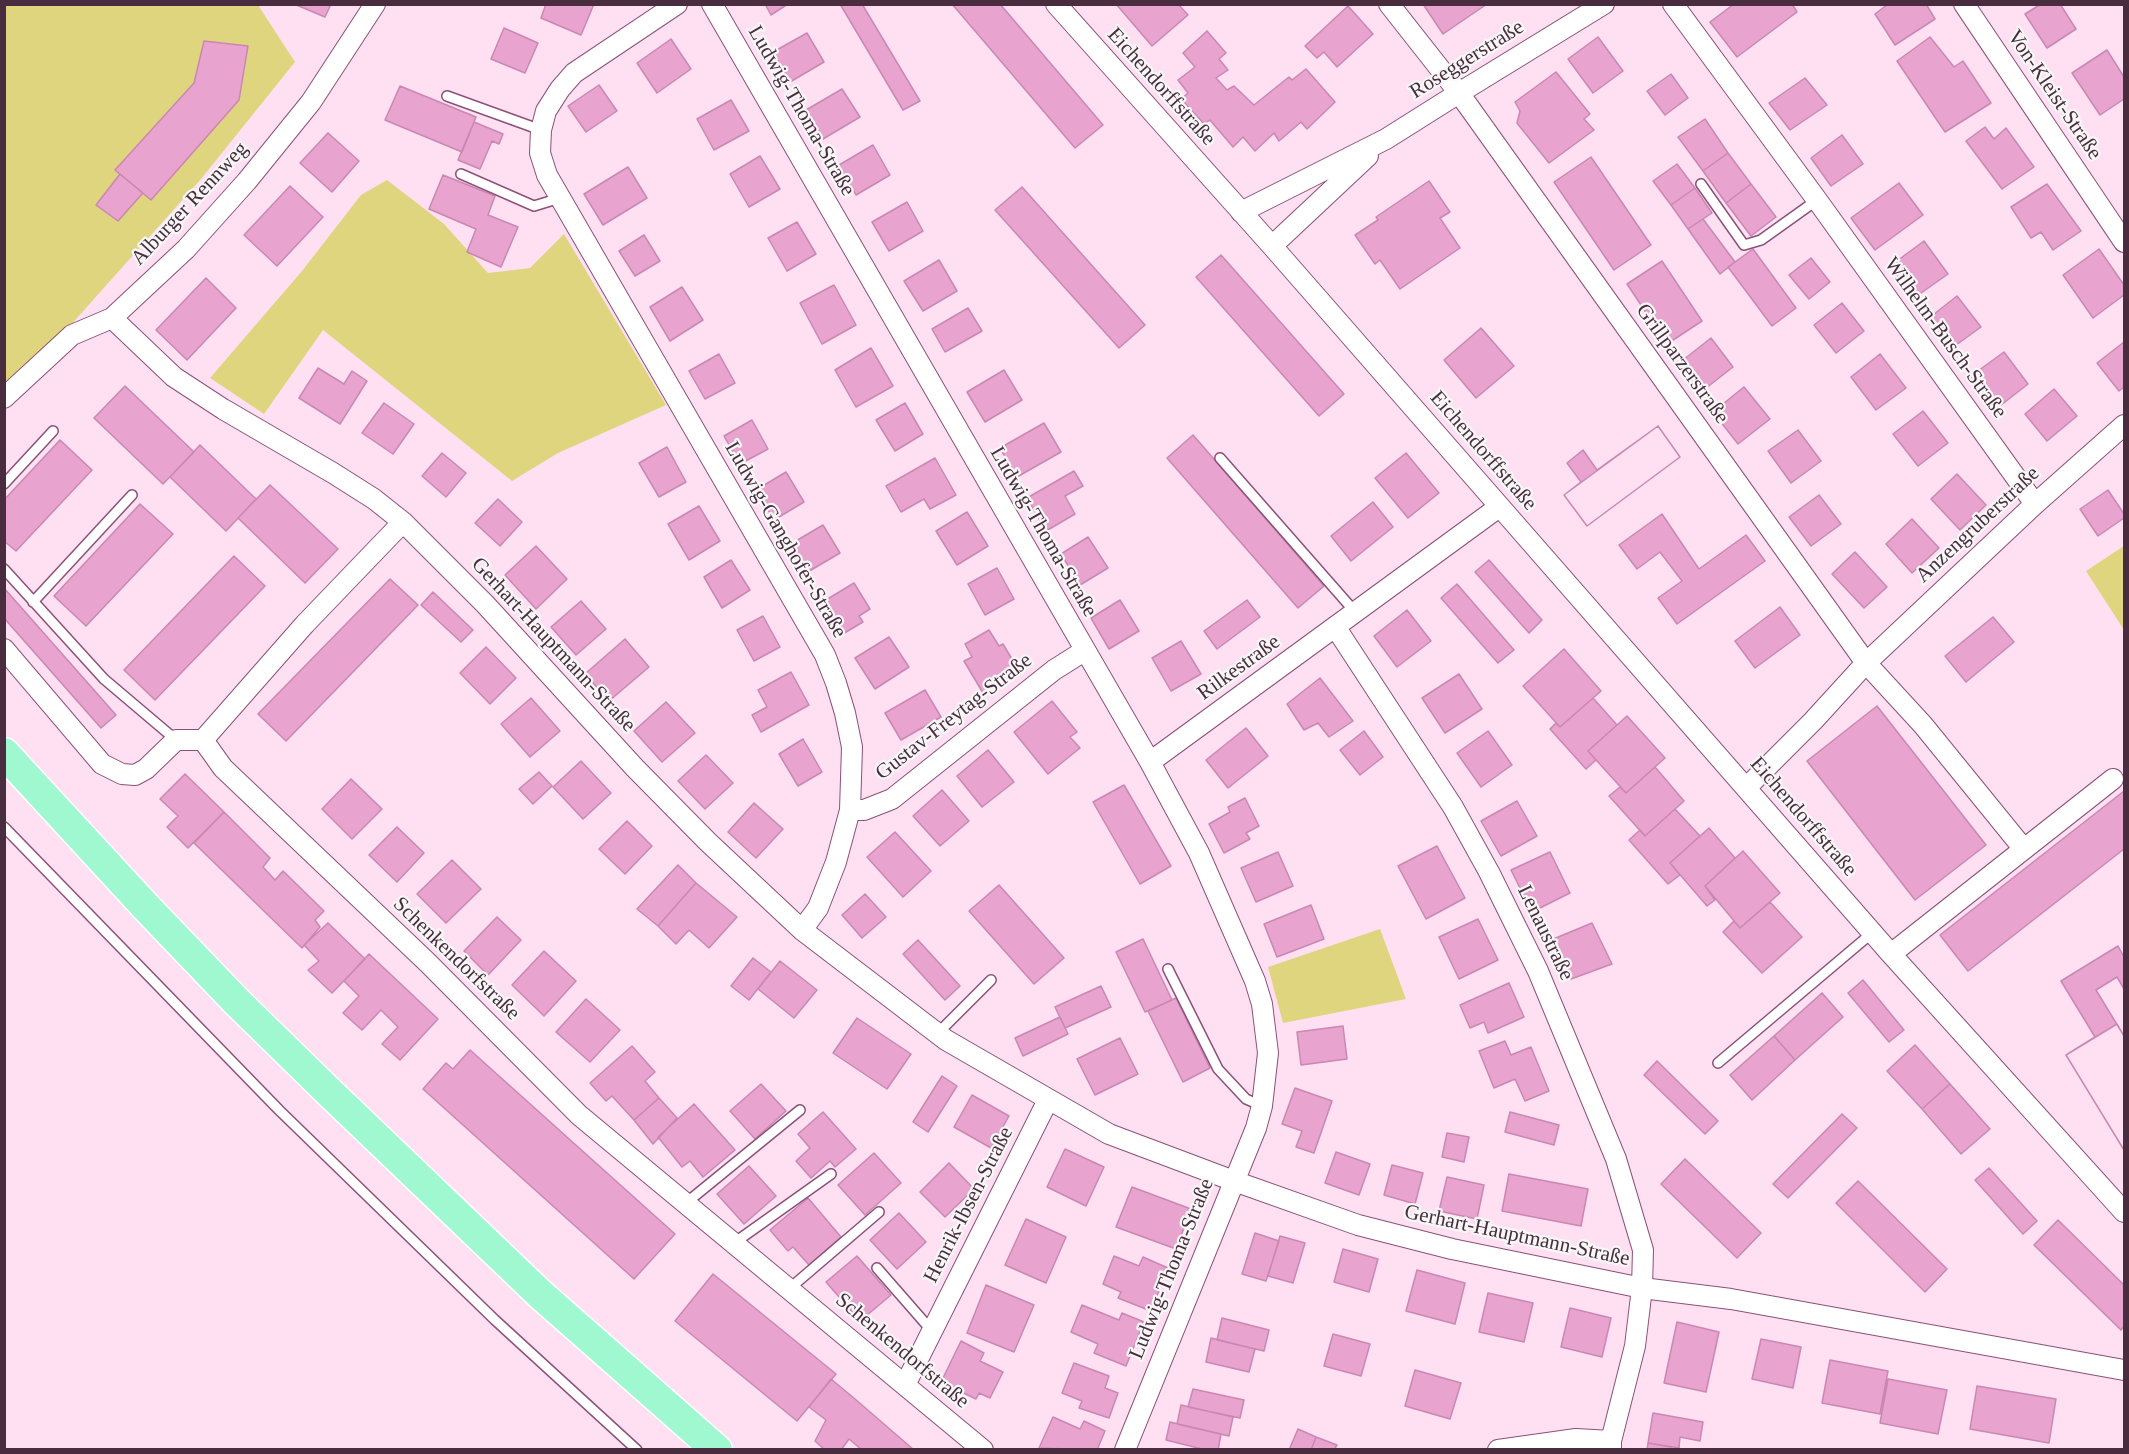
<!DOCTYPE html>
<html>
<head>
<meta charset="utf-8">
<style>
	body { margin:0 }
	#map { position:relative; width:2129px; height:1454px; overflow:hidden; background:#fee0f2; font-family:Georgia,serif }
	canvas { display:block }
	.frame { position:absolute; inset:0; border:6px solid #492d3e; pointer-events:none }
</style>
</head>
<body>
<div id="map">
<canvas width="2129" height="1454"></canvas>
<div class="frame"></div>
</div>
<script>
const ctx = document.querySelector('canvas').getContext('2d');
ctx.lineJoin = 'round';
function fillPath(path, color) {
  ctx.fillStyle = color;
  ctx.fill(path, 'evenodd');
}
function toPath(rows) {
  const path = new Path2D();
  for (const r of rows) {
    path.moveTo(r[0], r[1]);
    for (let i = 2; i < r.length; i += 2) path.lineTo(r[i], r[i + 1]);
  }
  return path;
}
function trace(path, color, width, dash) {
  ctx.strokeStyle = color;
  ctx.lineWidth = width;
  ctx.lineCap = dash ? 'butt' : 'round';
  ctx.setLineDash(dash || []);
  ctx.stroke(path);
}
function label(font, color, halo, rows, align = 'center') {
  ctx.font = font + ' Georgia,serif';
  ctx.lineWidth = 4.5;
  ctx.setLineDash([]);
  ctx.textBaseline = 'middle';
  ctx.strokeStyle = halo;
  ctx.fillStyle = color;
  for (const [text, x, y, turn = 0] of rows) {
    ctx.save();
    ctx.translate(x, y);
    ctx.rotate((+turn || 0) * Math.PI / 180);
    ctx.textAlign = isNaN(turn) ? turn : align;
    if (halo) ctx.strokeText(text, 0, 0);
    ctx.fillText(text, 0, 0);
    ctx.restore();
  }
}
fillPath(toPath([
	[4,5,258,5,295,62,201,179,69,327,4,391],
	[387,180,444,224,488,273,530,268,564,234,666,405,558,453,512,481,323,330,264,414,210,378,302,271,361,195],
	[2124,546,2124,630,2086,571],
	[1380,929,1406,999,1283,1023,1268,967]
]), '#e0d57f');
const building = toPath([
	[294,4,331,4,325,17,294,4],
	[546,4,594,4,581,35,541,18,546,4],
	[765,4,788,4,771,15,765,4],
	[840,4,862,4,920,101,903,110,840,4],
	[952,4,1000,4,1103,125,1075,148,952,4],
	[1116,4,1178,4,1188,15,1152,46,1116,4],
	[1423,4,1487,4,1443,34,1423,4],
	[1734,4,1792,4,1797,12,1737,57,1710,22,1734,4],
	[1888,4,1926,4,1935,19,1895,45,1875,14,1888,4],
	[2041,4,2060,4,2076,29,2047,48,2025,14,2041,4],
	[1348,6,1373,34,1337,67,1324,52,1317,58,1305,46,1348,6],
	[504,28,538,43,525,73,491,59,504,28],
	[1207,31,1226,53,1219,59,1228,70,1216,78,1227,90,1234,86,1254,105,1289,77,1292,80,1306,69,1335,102,1307,129,1301,122,1279,141,1274,133,1255,151,1243,137,1233,147,1210,120,1204,124,1181,99,1188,93,1178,80,1195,67,1183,53,1207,31],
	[807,33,824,62,790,82,773,52,807,33],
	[1598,37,1623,71,1593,93,1568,59,1598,37],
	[1930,37,1954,67,1963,61,1991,103,1945,132,1897,61,1930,37],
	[671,39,691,69,657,93,637,63,671,39],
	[204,41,248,46,239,100,151,200,115,170,194,83,204,41],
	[2107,50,2124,77,2124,99,2100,115,2072,73,2107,50],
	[1556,72,1590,114,1584,119,1594,130,1549,163,1517,123,1520,111,1515,102,1556,72],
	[1671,74,1688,98,1665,115,1647,91,1671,74],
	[1805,78,1827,105,1790,130,1769,103,1805,78],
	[599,85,617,111,586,132,568,106,599,85],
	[400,86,476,117,462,152,385,120,400,86],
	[842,89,860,117,823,139,806,110,842,89],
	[731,100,749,131,714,150,697,119,731,100],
	[1705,119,1728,153,1703,171,1678,137,1705,119],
	[474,122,503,134,499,144,492,141,480,169,458,160,474,122],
	[1985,127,1994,139,2006,128,2034,167,2002,189,1966,141,1985,127],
	[328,133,359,161,332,192,300,163,328,133],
	[1842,135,1863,164,1831,186,1811,158,1842,135],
	[873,145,890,175,856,195,839,165,873,145],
	[1728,153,1751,184,1726,203,1703,171,1728,153],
	[760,156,780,189,749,207,730,174,760,156],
	[1591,157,1651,245,1614,270,1554,182,1591,157],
	[1677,164,1695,188,1671,205,1653,181,1677,164],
	[628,167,647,198,603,225,584,194,628,167],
	[120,174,143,193,118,221,96,205,120,174],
	[443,175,495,196,488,215,518,227,501,267,467,252,476,229,429,209,443,175],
	[1429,181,1450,212,1440,218,1460,248,1400,289,1380,260,1375,264,1355,235,1378,220,1376,217,1429,181],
	[1899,183,1923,215,1875,250,1851,218,1899,183],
	[1751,184,1776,217,1751,236,1726,203,1751,184],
	[2047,184,2081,231,2053,250,2041,232,2031,238,2011,207,2047,184],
	[290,186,323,217,277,266,244,235,290,186],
	[1022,187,1145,325,1119,348,995,210,1022,187],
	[1695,188,1712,213,1688,229,1671,205,1695,188],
	[907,202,923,231,889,251,872,222,907,202],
	[1703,219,1735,262,1720,274,1688,229,1703,219],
	[797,222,816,254,787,271,768,238,797,222],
	[644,235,660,261,635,276,619,251,644,235],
	[1924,241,1948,274,1914,298,1890,266,1924,241],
	[1753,249,1796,308,1772,326,1728,267,1753,249],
	[2099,249,2124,285,2124,295,2093,318,2063,275,2099,249],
	[1221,255,1344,394,1319,416,1196,277,1221,255],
	[1811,258,1830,282,1809,299,1789,275,1811,258],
	[939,260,957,291,923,311,904,281,939,260],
	[1662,261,1702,321,1667,344,1627,284,1662,261],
	[206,278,236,308,187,360,156,330,206,278],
	[834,285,856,325,822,344,800,303,834,285],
	[682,287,703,320,670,341,650,307,682,287],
	[1957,296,1981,327,1952,348,1929,318,1957,296],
	[1842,303,1864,331,1836,353,1814,325,1842,303],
	[968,308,982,331,945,352,932,329,968,308],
	[1481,328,1514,366,1476,398,1444,360,1481,328],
	[1711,338,1733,367,1701,392,1678,364,1711,338],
	[2124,342,2124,387,2119,391,2097,363,2124,342],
	[871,348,893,386,856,407,835,370,871,348],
	[2004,352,2028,384,1996,409,1971,376,2004,352],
	[719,354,735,383,705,399,689,371,719,354],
	[1880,354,1906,388,1876,410,1851,377,1880,354],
	[318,368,344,384,352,371,367,381,340,424,299,398,318,368],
	[1004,370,1022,400,985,422,967,392,1004,370],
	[125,386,194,452,163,484,94,418,125,386],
	[1744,387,1770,419,1738,444,1713,412,1744,387],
	[2054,389,2077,416,2047,441,2025,414,2054,389],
	[384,403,414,424,393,454,362,433,384,403],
	[905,403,923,434,895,451,876,420,905,403],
	[1923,411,1948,443,1918,466,1893,434,1923,411],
	[752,420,768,449,740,464,724,436,752,420],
	[1044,423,1061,452,1017,477,1000,448,1044,423],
	[1658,426,1680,457,1587,526,1564,495,1581,482,1567,463,1583,450,1597,470,1658,426],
	[1658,426,1680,457,1587,526,1564,495,1658,426],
	[1798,430,1821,461,1791,483,1768,451,1798,430],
	[1193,435,1324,586,1298,608,1167,458,1193,435],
	[60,440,92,470,16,551,4,541,4,500,60,440],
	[200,445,256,499,226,531,170,477,200,445],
	[667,447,686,482,659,497,639,463,667,447],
	[442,453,466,473,446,497,422,476,442,453],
	[1406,453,1439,493,1408,518,1375,478,1406,453],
	[935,458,956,495,930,509,924,499,901,512,886,486,935,458],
	[1074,471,1083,486,1065,496,1075,514,1046,531,1027,498,1074,471],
	[786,472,804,502,774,520,756,490,786,472],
	[1957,474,1986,505,1960,530,1931,499,1957,474],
	[270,485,338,549,305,583,238,518,270,485],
	[2108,490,2124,514,2124,518,2098,536,2080,509,2108,490],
	[1819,495,1841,524,1811,546,1789,517,1819,495],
	[498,499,522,522,500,546,475,523,498,499],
	[1373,502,1393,527,1351,561,1331,536,1373,502],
	[140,504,173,534,86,626,54,596,140,504],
	[699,506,720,541,689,560,668,524,699,506],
	[967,512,988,546,957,565,936,531,967,512],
	[1662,514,1699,569,1746,535,1765,561,1677,624,1658,598,1682,581,1660,552,1637,569,1619,545,1662,514],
	[1912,519,1939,548,1912,573,1886,544,1912,519],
	[823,525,840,553,806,573,789,545,823,525],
	[1088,537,1108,568,1080,585,1061,554,1088,537],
	[536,546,567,579,536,609,505,575,536,546],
	[1855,552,1887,587,1864,608,1832,574,1855,552],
	[234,556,265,586,155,700,124,670,234,556],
	[731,560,750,590,722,608,704,577,731,560],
	[1489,560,1542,620,1529,633,1475,572,1489,560],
	[997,568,1014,599,985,615,968,584,997,568],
	[390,579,418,605,286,741,258,714,390,579],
	[854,583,870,609,859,616,863,622,841,635,821,603,854,583],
	[1457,584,1514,650,1498,663,1441,598,1457,584],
	[4,588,116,715,101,728,4,618,4,588],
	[433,592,473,630,461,642,421,605,433,592],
	[1120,600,1139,631,1109,649,1091,618,1120,600],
	[1247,600,1260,617,1217,649,1204,631,1247,600],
	[581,601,606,629,576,655,551,627,581,601],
	[1780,607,1800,635,1755,668,1735,641,1780,607],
	[1407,610,1431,641,1397,667,1374,636,1407,610],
	[763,616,780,647,754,661,737,630,763,616],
	[1993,617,2014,642,1966,682,1945,656,1993,617],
	[989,630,999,646,1003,644,1019,671,983,693,964,661,972,657,965,644,989,630],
	[889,637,909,667,875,689,855,658,889,637],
	[625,639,649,667,609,701,585,674,625,639],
	[1181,641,1201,674,1171,691,1152,658,1181,641],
	[486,647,516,678,490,704,460,673,486,647],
	[1564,649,1601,691,1560,727,1523,686,1564,649],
	[791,672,809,705,761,732,752,715,767,707,758,690,791,672],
	[1459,674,1482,709,1445,733,1422,698,1459,674],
	[1320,678,1353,721,1329,737,1318,723,1304,730,1287,704,1320,678],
	[925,690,941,717,901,740,885,713,925,690],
	[531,698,560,731,530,757,501,724,531,698],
	[1593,698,1617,725,1588,751,1596,760,1586,769,1550,729,1556,723,1560,727,1593,698],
	[1052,701,1077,732,1070,737,1080,748,1048,774,1014,732,1052,701],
	[666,702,695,733,662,762,634,731,666,702],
	[1877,706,1986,845,1915,900,1807,761,1877,706],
	[1627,716,1665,758,1626,793,1588,751,1627,716],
	[1246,728,1268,756,1228,788,1206,760,1246,728],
	[1364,731,1383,757,1360,775,1340,750,1364,731],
	[1488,731,1512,765,1481,787,1457,753,1488,731],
	[803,739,822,772,798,786,779,754,803,739],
	[988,750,1014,782,982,807,957,776,988,750],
	[706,755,733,783,705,809,678,781,706,755],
	[581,761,611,793,583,819,553,787,581,761],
	[1655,767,1684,801,1645,836,1609,796,1620,787,1626,793,1655,767],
	[539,772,552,786,533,804,519,789,539,772],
	[185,774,224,812,188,848,167,827,178,816,160,799,185,774],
	[351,779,382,809,352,839,322,809,351,779],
	[1124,785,1171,866,1140,884,1093,802,1124,785],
	[942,790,969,821,940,846,913,816,942,790],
	[2124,791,2124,849,1968,971,1940,935,2124,791],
	[1245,798,1259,826,1246,833,1250,839,1224,853,1209,824,1230,812,1228,807,1245,798],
	[1517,801,1537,836,1501,856,1481,821,1517,801],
	[754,803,783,829,756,858,728,832,754,803],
	[1675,809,1700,836,1670,863,1680,875,1668,884,1629,840,1640,830,1645,836,1675,809],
	[224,812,270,858,263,867,275,880,283,871,324,911,315,920,320,927,302,948,194,843,224,812],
	[627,821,652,846,625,874,599,849,627,821],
	[397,827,424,853,397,882,369,855,397,827],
	[1709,828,1735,858,1705,886,1715,900,1707,906,1670,863,1709,828],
	[895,832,931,871,903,897,867,857,895,832],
	[1437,846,1465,898,1426,919,1398,866,1437,846],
	[1743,851,1780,893,1740,928,1705,886,1743,851],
	[1278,852,1293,886,1256,902,1241,868,1278,852],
	[1550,852,1570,893,1532,912,1511,870,1550,852],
	[452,860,481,889,446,923,417,894,452,860],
	[678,865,696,883,658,926,637,909,678,865],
	[696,883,737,917,709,948,689,930,676,944,658,926,696,883],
	[999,885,1064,958,1034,984,969,911,999,885],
	[865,894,886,917,862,938,842,915,865,894],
	[1770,902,1802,937,1762,973,1723,932,1734,921,1740,928,1770,902],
	[1311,905,1324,939,1277,957,1264,924,1311,905],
	[497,917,521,940,488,975,464,951,497,917],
	[1478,919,1498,960,1459,979,1439,937,1478,919],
	[328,923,365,959,332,993,308,970,319,961,304,945,328,923],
	[1592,923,1612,964,1571,979,1551,940,1592,923],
	[1143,939,1172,1000,1145,1012,1116,952,1143,939],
	[918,940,960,986,945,1000,903,954,918,940],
	[2118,946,2124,957,2124,989,2117,977,2096,990,2124,1036,2124,1150,2066,1055,2095,1037,2061,981,2118,946],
	[544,951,576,981,544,1016,512,985,544,951],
	[369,954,438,1019,400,1060,382,1044,398,1027,381,1010,362,1030,343,1013,359,996,344,981,369,954],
	[753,958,771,972,749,1000,731,986,753,958],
	[780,961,817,990,794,1018,758,989,780,961],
	[1863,980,1904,1030,1889,1042,1848,993,1863,980],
	[1509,983,1524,1017,1488,1033,1484,1022,1470,1028,1460,1005,1509,983],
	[1101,986,1111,1007,1065,1028,1055,1007,1101,986],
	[1822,993,1843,1017,1795,1060,1774,1036,1822,993],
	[1176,998,1210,1068,1183,1082,1148,1011,1176,998],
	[586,999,620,1030,590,1062,556,1032,586,999],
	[1060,1017,1068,1034,1023,1056,1015,1038,1060,1017],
	[857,1018,911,1054,887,1089,833,1053,857,1018],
	[2117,1024,2124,1036,2124,1150,2066,1055,2117,1024],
	[1343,1026,1347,1059,1301,1065,1297,1032,1343,1026],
	[1774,1036,1795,1060,1752,1100,1730,1075,1774,1036],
	[1120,1038,1138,1074,1095,1095,1077,1059,1120,1038],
	[1505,1041,1511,1055,1531,1047,1549,1091,1525,1101,1515,1079,1494,1088,1479,1051,1505,1041],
	[1915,1045,1950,1084,1922,1109,1887,1071,1915,1045],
	[632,1046,655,1072,645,1081,659,1098,634,1120,612,1096,606,1101,590,1083,632,1046],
	[470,1050,675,1234,634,1279,423,1089,446,1063,453,1069,470,1050],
	[1657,1061,1718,1121,1705,1134,1644,1075,1657,1061],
	[942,1076,957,1086,928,1132,913,1122,942,1076],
	[761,1084,786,1111,755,1139,730,1111,761,1084],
	[1950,1084,1990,1129,1961,1154,1922,1109,1950,1084],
	[1295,1088,1332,1101,1314,1153,1296,1147,1302,1131,1282,1124,1295,1088],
	[972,1095,1009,1116,991,1148,954,1127,972,1095],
	[659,1098,677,1118,653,1144,634,1120,659,1098],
	[694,1104,735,1150,703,1177,690,1161,682,1167,658,1137,694,1104],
	[823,1112,856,1149,835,1167,830,1161,811,1178,796,1161,810,1148,798,1134,823,1112],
	[1510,1112,1559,1125,1554,1145,1505,1132,1510,1112],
	[1842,1114,1857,1128,1788,1198,1773,1184,1842,1114],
	[1447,1133,1469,1137,1464,1162,1442,1157,1447,1133],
	[1065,1149,1104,1167,1086,1206,1047,1187,1065,1149],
	[1336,1152,1370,1164,1359,1195,1325,1183,1336,1152],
	[874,1153,901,1183,865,1215,838,1185,874,1153],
	[1685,1159,1761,1233,1737,1258,1661,1184,1685,1159],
	[949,1163,974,1189,945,1217,920,1192,949,1163],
	[1392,1165,1423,1173,1415,1204,1384,1195,1392,1165],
	[749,1166,776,1196,744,1224,717,1194,749,1166],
	[1989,1168,2037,1221,2023,1234,1975,1180,1989,1168],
	[1509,1174,1588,1189,1581,1226,1502,1211,1509,1174],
	[1447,1177,1484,1185,1477,1219,1439,1211,1447,1177],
	[1858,1181,1947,1269,1925,1292,1836,1203,1858,1181],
	[1132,1187,1191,1209,1176,1249,1116,1227,1132,1187],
	[808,1198,841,1237,809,1265,793,1247,788,1251,770,1230,808,1198],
	[899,1213,926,1242,897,1269,870,1240,899,1213],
	[1026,1219,1066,1237,1046,1283,1005,1265,1026,1219],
	[2058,1220,2124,1285,2124,1326,2121,1330,2034,1245,2058,1220],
	[1255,1233,1279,1241,1266,1281,1242,1274,1255,1233],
	[1280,1236,1305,1243,1293,1283,1268,1276,1280,1236],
	[1343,1249,1378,1259,1369,1292,1334,1282,1343,1249],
	[857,1256,891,1295,860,1321,826,1282,857,1256],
	[1114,1256,1139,1266,1143,1257,1168,1268,1151,1311,1118,1298,1121,1292,1103,1284,1114,1256],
	[1417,1270,1465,1283,1455,1324,1406,1311,1417,1270],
	[713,1274,836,1374,797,1421,675,1321,713,1274],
	[986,1285,1034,1305,1014,1352,967,1333,986,1285],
	[1488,1293,1533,1303,1524,1342,1479,1332,1488,1293],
	[1082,1305,1119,1320,1122,1313,1144,1322,1126,1366,1094,1353,1098,1344,1071,1332,1082,1305],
	[1570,1308,1611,1318,1602,1357,1561,1347,1570,1308],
	[1222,1318,1269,1330,1264,1351,1217,1340,1222,1318],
	[1677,1322,1719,1332,1706,1392,1664,1383,1677,1322],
	[1333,1334,1370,1344,1361,1376,1324,1366,1333,1334],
	[1211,1338,1255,1349,1249,1372,1206,1362,1211,1338],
	[1761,1339,1801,1347,1793,1388,1752,1379,1761,1339],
	[961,1341,984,1353,980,1361,1003,1372,990,1398,979,1393,976,1399,941,1382,961,1341],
	[1830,1360,1888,1371,1880,1414,1822,1403,1830,1360],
	[1074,1363,1109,1376,1105,1388,1118,1393,1109,1418,1079,1408,1082,1401,1062,1393,1074,1363],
	[1415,1370,1461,1383,1450,1419,1405,1406,1415,1370],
	[831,1379,855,1399,914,1450,862,1450,849,1439,841,1450,825,1450,815,1441,826,1420,809,1407,831,1379],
	[1888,1379,1947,1390,1938,1434,1880,1423,1888,1379],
	[1977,1386,2056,1399,2049,1443,1970,1429,1977,1386],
	[1193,1389,1244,1400,1240,1418,1188,1407,1193,1389],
	[1181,1405,1233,1417,1229,1436,1177,1424,1181,1405],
	[1653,1413,1703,1422,1700,1441,1680,1437,1679,1448,1648,1443,1653,1413],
	[1053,1417,1080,1429,1084,1421,1105,1431,1097,1450,1039,1448,1053,1417],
	[1170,1422,1221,1434,1218,1450,1206,1450,1166,1440,1170,1422],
	[1298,1429,1316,1437,1311,1450,1289,1450,1298,1429],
	[1316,1437,1337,1445,1334,1450,1311,1450,1316,1437],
	[1648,1443,1671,1447,1670,1450,1647,1450,1648,1443]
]);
fillPath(building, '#e8a3ce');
trace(building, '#ca87b2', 1.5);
const lane = toPath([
	[447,96,541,130],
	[461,174,534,206,560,198],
	[1701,184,1744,245,1761,240,1817,200],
	[1220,458,1356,613],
	[4,484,53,431],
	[4,569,104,679,176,740],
	[33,602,132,495],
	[4,827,279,1110,495,1320,637,1450],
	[1168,969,1218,1069,1246,1099,1262,1106],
	[938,1033,991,980],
	[1718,1063,1872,933],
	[686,1203,800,1110],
	[734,1243,831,1174],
	[877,1268,932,1331],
	[789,1289,879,1212]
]);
const street = toPath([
	[677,4,574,73,560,89,546,111,541,130,540,153,547,175,825,655,836,683,845,713,852,747,850,810,836,862,818,908,802,930],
	[712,4,1150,762,1199,853,1255,981,1262,1004,1268,1053,1262,1106,1256,1128,1125,1450],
	[1056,4,1272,246,1891,954,2124,1212],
	[1389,4,1459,93,1866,663,1923,725,2023,848],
	[1673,4,1817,200,2035,504],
	[1964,4,2124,242],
	[1241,212,1386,139,1459,93,1604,4],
	[1272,246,1368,156],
	[112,318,174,377,223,409,333,473,374,499,403,522,485,604,635,768,708,842,802,930,946,1040,1109,1134,1234,1181,1358,1225,1452,1249,1642,1288,1731,1299,2124,1370],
	[4,398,72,335,112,318,186,249,247,181,311,102,375,4],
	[403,522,305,624,203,740,223,768,428,963,579,1115,983,1450],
	[1336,628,1453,807,1489,872,1538,971,1616,1159,1643,1250,1642,1288,1635,1346,1611,1441,1611,1450],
	[4,649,102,764,122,774,135,775,146,769,176,740,203,740],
	[1150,762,1499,507],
	[1746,788,1813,721,1866,663,2035,504,2124,425],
	[850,810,864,810,892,799,1054,670,1084,651],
	[1891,954,2113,779],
	[905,1385,1048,1100],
	[1498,1450,1576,1439,1611,1441]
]);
const primary = toPath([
	[4,753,145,906,237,1002,328,1091,540,1294,717,1450]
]);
trace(lane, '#8d5078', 12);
trace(street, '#8d5078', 22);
trace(primary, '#fff', 33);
trace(lane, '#fff', 9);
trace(street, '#fff', 20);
trace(primary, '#a0f8d1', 30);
label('21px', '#492d3e', '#f7f7f7', [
	["Roseggerstraße",1467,60,-32],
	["Eichendorffstraße",1161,87,48],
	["Von-Kleist-Straße",2054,95,56],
	["Ludwig-Thoma-Straße",801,111,60],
	["Alburger Rennweg",190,204,-47],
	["Wilhelm-Busch-Straße",1945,338,54],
	["Grillparzerstraße",1682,364,54],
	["Eichendorffstraße",1483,451,49],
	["Anzengruberstraße",1978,525,-43],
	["Ludwig-Thoma-Straße",1043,532,60],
	["Ludwig-Ganghofer-Straße",785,540,60],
	["Gerhart-Hauptmann-Straße",553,645,47],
	["Rilkestraße",1239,668,-36],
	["Gustav-Freytag-Straße",954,717,-38],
	["Eichendorffstraße",1803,817,49],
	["Lenaustraße",1545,933,64],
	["Schenkendorfstraße",456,959,44],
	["Henrik-Ibsen-Straße",969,1205,-63],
	["Gerhart-Hauptmann-Straße",1517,1236,12],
	["Ludwig-Thoma-Straße",1172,1269,-68],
	["Schenkendorfstraße",902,1351,40]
]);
</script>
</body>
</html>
